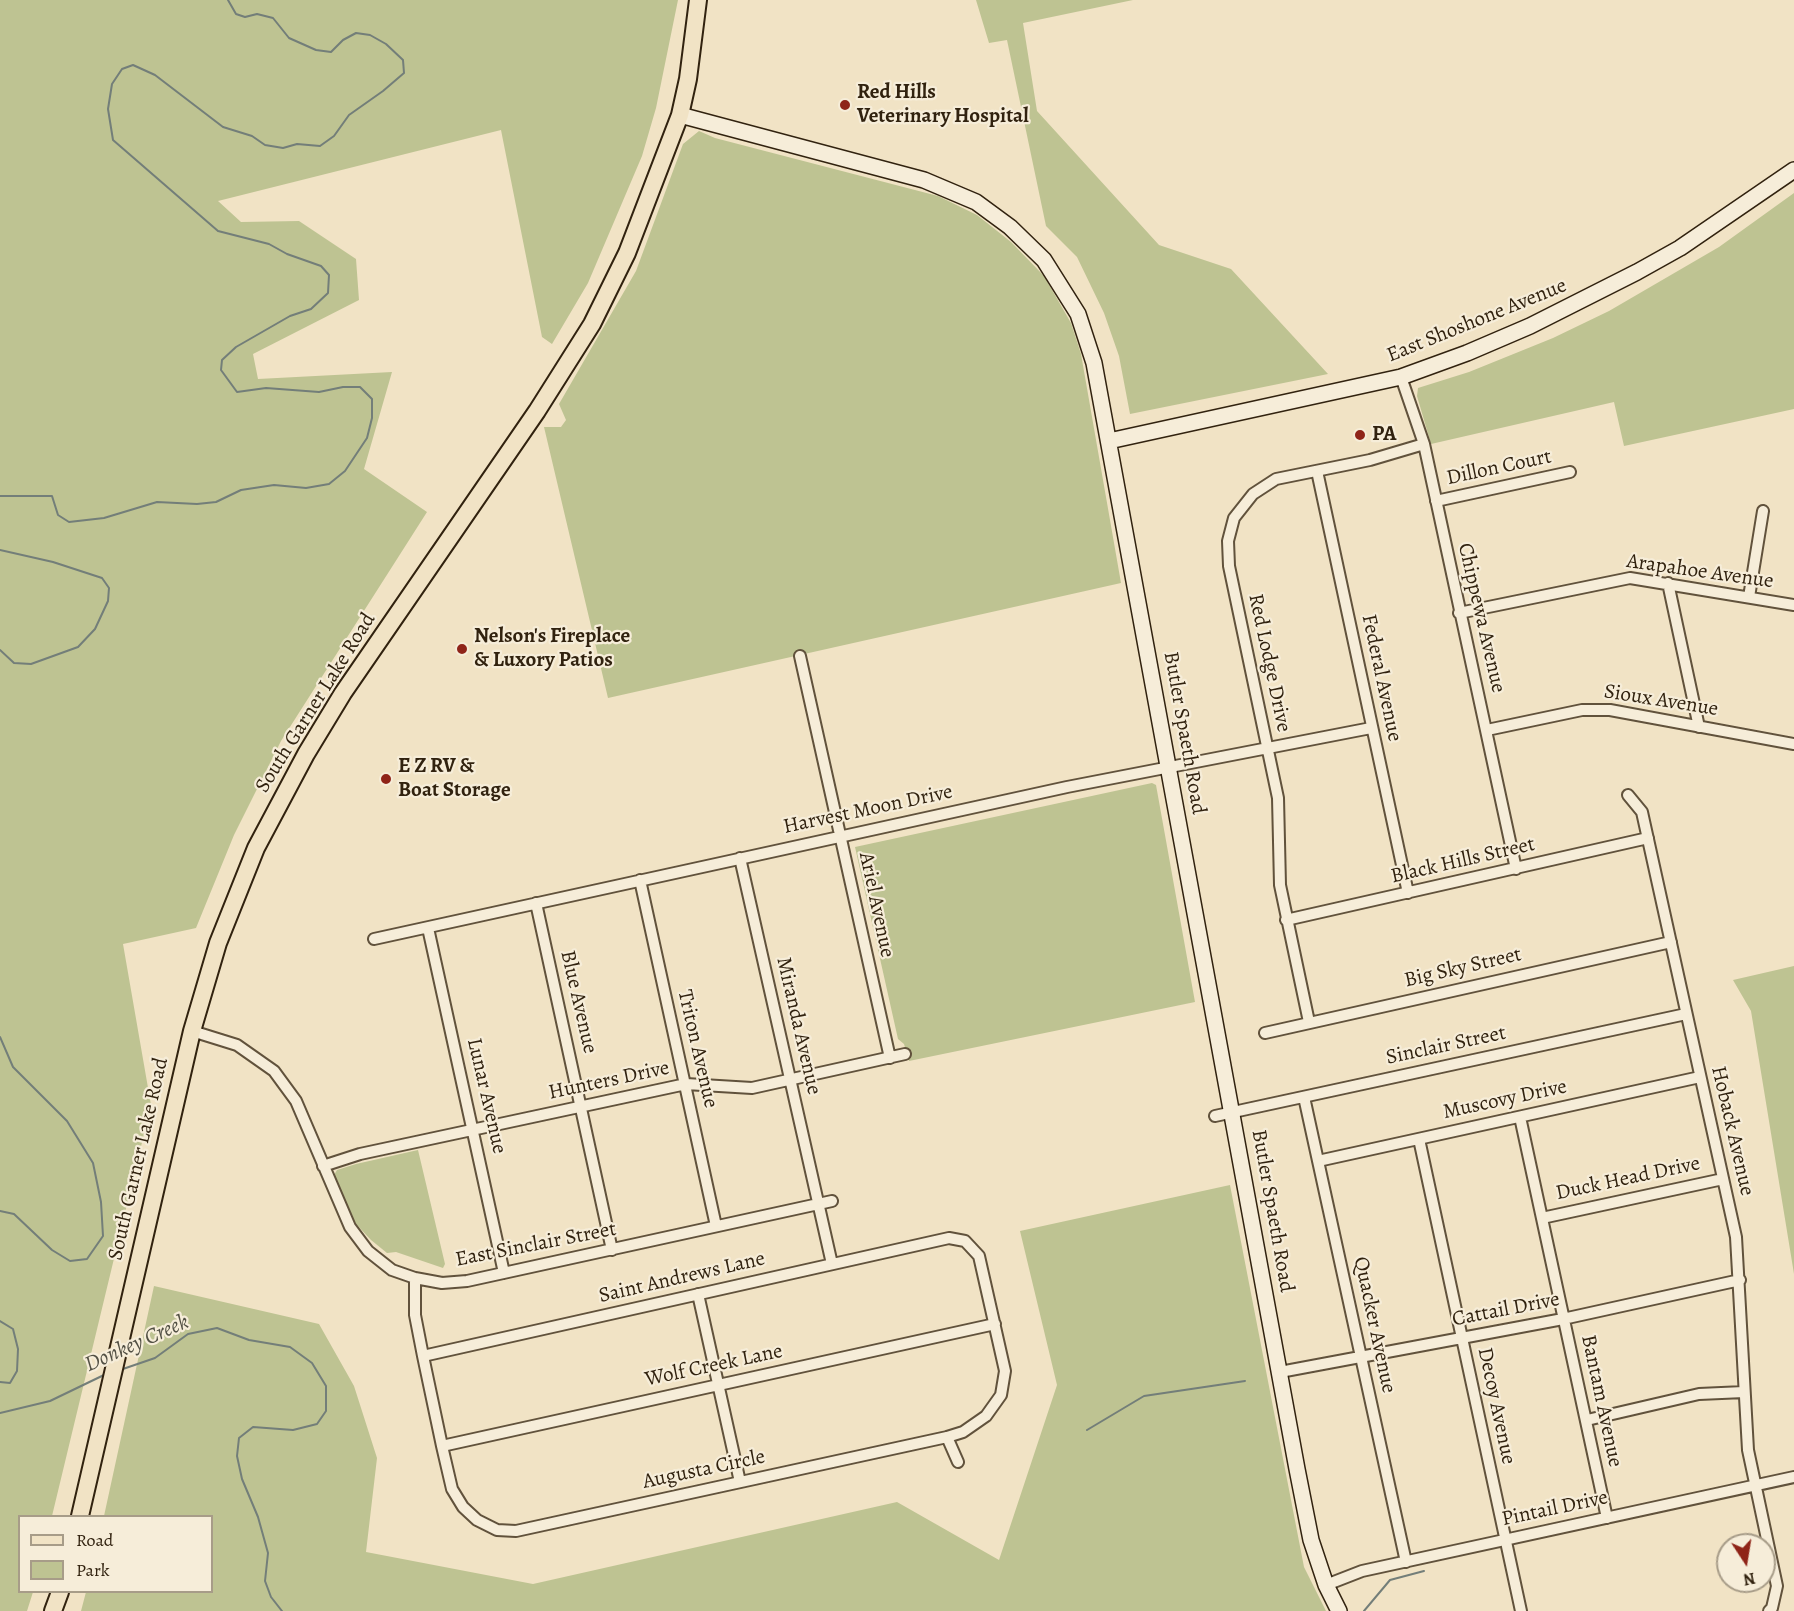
<!DOCTYPE html>
<html>
<head>
<meta charset="utf-8">
<style>
	body { margin:0 }
	#map { position:relative; width:1794px; height:1611px; overflow:hidden; background:#f1e3c5; font-family:Alegreya,serif }
	canvas { display:block }
	.legend { position:absolute; left:18px; top:1515px; width:195px; height:78px; box-sizing:border-box; background:#f6edd9; border:2px solid #a79c88; margin:0; padding:8px 10px; list-style:none; font-size:18px; color:#31220f }
	.legend li { display:flex; align-items:center; gap:12px; height:30px }
	.legend b { width:30px; border:2px solid #a79c88 }
	.north { position:absolute; left:1716px; top:1533px; width:60px; height:60px; box-sizing:border-box; background:#f6edd9; border:2px solid #a79c88; border-radius:50%; rotate:168deg; font-size:16px; font-weight:700; line-height:24px; text-align:center; color:#31220f }
	.north::after { content:''; display:block; margin:auto; width:21px; height:27px; background:#8f2418; clip-path:polygon(50% 0,100% 100%,50% 72%,0 100%) }
</style>
</head>
<body>
<div id="map">
<canvas width="1794" height="1611"></canvas>
<ul class="legend">
<li><b style="height:8px;background:#f1e3c5"></b>Road</li>
<li><b style="height:16px;background:#bec392"></b>Park</li>
</ul>
<div class="north">N</div>
</div>
<script>
const ctx = document.querySelector('canvas').getContext('2d');
ctx.lineJoin = 'round';
function fillPath(path, color) {
  ctx.fillStyle = color;
  ctx.fill(path, 'evenodd');
}
function toPath(rows) {
  const path = new Path2D();
  for (const r of rows) {
    path.moveTo(r[0], r[1]);
    for (let i = 2; i < r.length; i += 2) path.lineTo(r[i], r[i + 1]);
  }
  return path;
}
function trace(path, color, width, dash) {
  ctx.strokeStyle = color;
  ctx.lineWidth = width;
  ctx.lineCap = dash ? 'butt' : 'round';
  ctx.setLineDash(dash || []);
  ctx.stroke(path);
}
function label(font, color, halo, rows, align = 'center') {
  ctx.font = font + ' Alegreya,serif';
  ctx.lineWidth = 4.5;
  ctx.setLineDash([]);
  ctx.textBaseline = 'middle';
  ctx.strokeStyle = halo;
  ctx.fillStyle = color;
  for (const [text, x, y, turn = 0] of rows) {
    ctx.save();
    ctx.translate(x, y);
    ctx.rotate((+turn || 0) * Math.PI / 180);
    ctx.textAlign = isNaN(turn) ? turn : align;
    if (halo) ctx.strokeText(text, 0, 0);
    ctx.fillText(text, 0, 0);
    ctx.restore();
  }
}
fillPath(toPath([
	[0,0,678,0,656,108,642,156,588,283,552,344,542,337,501,130,218,201,241,222,299,221,356,259,359,300,253,354,258,379,392,372,364,469,427,512,281,741,234,835,196,928,123,944,151,1105,52,1516,20,1516,20,1592,33,1592,27,1611,0,1611],
	[976,0,1133,0,1023,23,1037,111,1159,245,1231,269,1328,374,1130,414,1119,356,1104,313,1077,257,1046,226,1007,40,989,43],
	[699,131,715,138,938,196,977,215,1011,242,1044,276,1071,323,1081,354,1121,583,608,698,544,427,561,427,566,420,559,404,636,271,683,144],
	[1794,193,1794,409,1624,446,1614,402,1431,444,1417,396,1418,388,1469,372,1553,338,1609,311,1719,247],
	[1152,783,1156,785,1195,1002,909,1061,904,1044,898,1039,855,847],
	[1794,966,1794,1274,1751,1011,1733,980],
	[418,1150,445,1264,443,1268,396,1252,387,1253,371,1240,356,1224,334,1175,337,1170,356,1164],
	[1230,1185,1304,1567,1326,1611,81,1611,86,1592,212,1592,212,1516,104,1516,154,1286,319,1324,354,1386,377,1458,366,1552,533,1584,897,1502,999,1560,1057,1385,1020,1231]
]), '#bec392');
trace(toPath([
	[0,496,52,496,58,515,69,522,104,518,157,502,197,504,216,502,241,490,274,485,306,488,329,484,345,471,367,438,372,418,372,399,360,387,343,387,319,392,266,388,237,392,221,370,222,360,236,347,290,316,311,309,328,293,329,275,321,266,287,254,269,244,218,231,113,140,108,109,112,84,122,69,133,65,155,75,223,127,252,136,265,145,283,148,297,144,320,146,334,136,349,115,383,91,404,73,403,60,386,44,370,35,356,33,343,40,331,52,316,50,289,38,273,18,257,14,245,17,236,14,228,0],
	[0,550,53,562,102,578,109,588,108,601,95,629,78,647,31,664,14,663,0,650],
	[0,1037,13,1067,67,1121,93,1163,101,1202,103,1236,87,1259,70,1261,52,1250,14,1214,0,1211],
	[0,1321,13,1329,18,1349,17,1371,10,1383,0,1382],
	[120,1370,155,1358,188,1334,217,1328,249,1340,290,1347,312,1363,326,1386,326,1411,317,1424,293,1430,253,1427,239,1438,237,1456,242,1479,258,1517,268,1553,265,1581,271,1597,282,1611],
	[0,1413,50,1401,106,1374],
	[1087,1430,1144,1396,1245,1381],
	[1364,1611,1390,1580,1424,1571]
]), '#737e79', 2);
const street = toPath([
	[1401,377,1424,444,1516,869],
	[1317,471,1408,893],
	[1436,501,1570,472],
	[1668,583,1699,727],
	[1749,597,1763,511],
	[1459,613,1630,578,1794,605],
	[800,656,890,1058],
	[1487,730,1582,710,1610,710,1794,744],
	[1628,795,1642,812,1736,1237,1748,1450,1777,1586,1772,1608,1769,1611],
	[740,858,832,1264],
	[640,880,716,1226],
	[536,903,612,1250],
	[1286,920,1648,838],
	[428,928,504,1273],
	[374,939,1067,787,1371,728],
	[1309,1022,1280,885,1278,798,1229,566,1228,541,1234,518,1253,494,1276,479,1370,460,1424,444],
	[192,1031,237,1045,274,1071,296,1101,350,1227,368,1251,392,1270,415,1278,442,1283,467,1281,832,1201],
	[1265,1033,1671,942],
	[1304,1097,1406,1562],
	[1215,1116,1686,1014],
	[1520,1117,1607,1518],
	[1419,1139,1521,1611],
	[1318,1161,1700,1077],
	[323,1166,360,1154,686,1084,752,1088,905,1054],
	[1542,1218,1723,1179],
	[415,1278,415,1315,423,1356,442,1446,452,1489,463,1507,477,1520,497,1530,516,1531,947,1437,963,1432,986,1416,1001,1395,1005,1371,979,1256,965,1241,949,1238,423,1356],
	[698,1294,740,1482],
	[1280,1372,1563,1319,1740,1280],
	[1587,1420,1699,1394,1744,1392],
	[947,1437,958,1462],
	[442,1446,995,1324],
	[1326,1585,1362,1571,1794,1477]
]);
const secondary = toPath([
	[680,115,924,180,976,202,1010,227,1044,260,1078,314,1094,363,1297,1469,1311,1540,1326,1585,1339,1611],
	[1109,441,1401,377,1467,353,1530,326,1637,272,1680,248,1794,170]
]);
const primary = toPath([
	[80,1516,192,1031,218,943,256,848,306,754,343,693,537,411,592,324,627,253,680,115,688,79,698,0],
	[53,1611,60,1592]
]);
trace(street, '#61523c', 14);
trace(secondary, '#31220f', 18);
trace(primary, '#31220f', 20);
trace(street, '#f6edd9', 10);
trace(secondary, '#f6edd9', 15);
trace(primary, '#f1e3c5', 16);
for (const [x, y, r, color] of [
	[845,105,6,"#8f2418"],
	[1360,435,6,"#8f2418"],
	[462,649,6,"#8f2418"],
	[386,779,6,"#8f2418"]
]) {
  const dot = new Path2D();
  dot.arc(x, y, r, 0, 2 * Math.PI);
  ctx.fillStyle = color;
  ctx.fill(dot);
  trace(dot, '#f6edd9', 2);
}
label('bold 21px', '#31220f', '#f6edd9', [
	["Red Hills",857,93],
	["Veterinary Hospital",857,117],
	["PA",1372,435],
	["Nelson's Fireplace",474,637],
	["& Luxory Patios",474,661],
	["E Z RV &",398,767],
	["Boat Storage",398,791]
], 'left');
label('21px', '#31220f', '#f6edd9', [
	["East Shoshone Avenue",1477,321,-22],
	["Dillon Court",1499,468,-12],
	["Arapahoe Avenue",1700,572,8],
	["Chippewa Avenue",1481,618,77],
	["Red Lodge Drive",1269,663,78],
	["Federal Avenue",1381,678,78],
	["Sioux Avenue",1661,701,9],
	["South Garner Lake Road",316,703,-58],
	["Butler Spaeth Road",1184,733,80],
	["Harvest Moon Drive",868,810,-12],
	["Black Hills Street",1463,861,-13],
	["Ariel Avenue",876,905,78],
	["Big Sky Street",1463,968,-13],
	["Blue Avenue",578,1002,77],
	["Miranda Avenue",798,1026,77],
	["Sinclair Street",1446,1046,-12],
	["Triton Avenue",697,1049,77],
	["Hunters Drive",609,1081,-12],
	["Lunar Avenue",486,1096,77],
	["Muscovy Drive",1505,1100,-12],
	["Hoback Avenue",1732,1131,77],
	["South Garner Lake Road",139,1159,-77],
	["Duck Head Drive",1628,1179,-12],
	["Butler Spaeth Road",1272,1211,80],
	["East Sinclair Street",536,1245,-11],
	["Saint Andrews Lane",682,1278,-13],
	["Cattail Drive",1506,1310,-11],
	["Quacker Avenue",1374,1325,78],
	["Wolf Creek Lane",714,1366,-12],
	["Bantam Avenue",1601,1401,78],
	["Decoy Avenue",1496,1406,78],
	["Augusta Circle",704,1470,-12],
	["Pintail Drive",1555,1509,-12]
]);
label('italic 22px', '#525044', '#f6edd9', [
	["Donkey Creek",137,1344,-24]
]);
</script>
</body>
</html>
